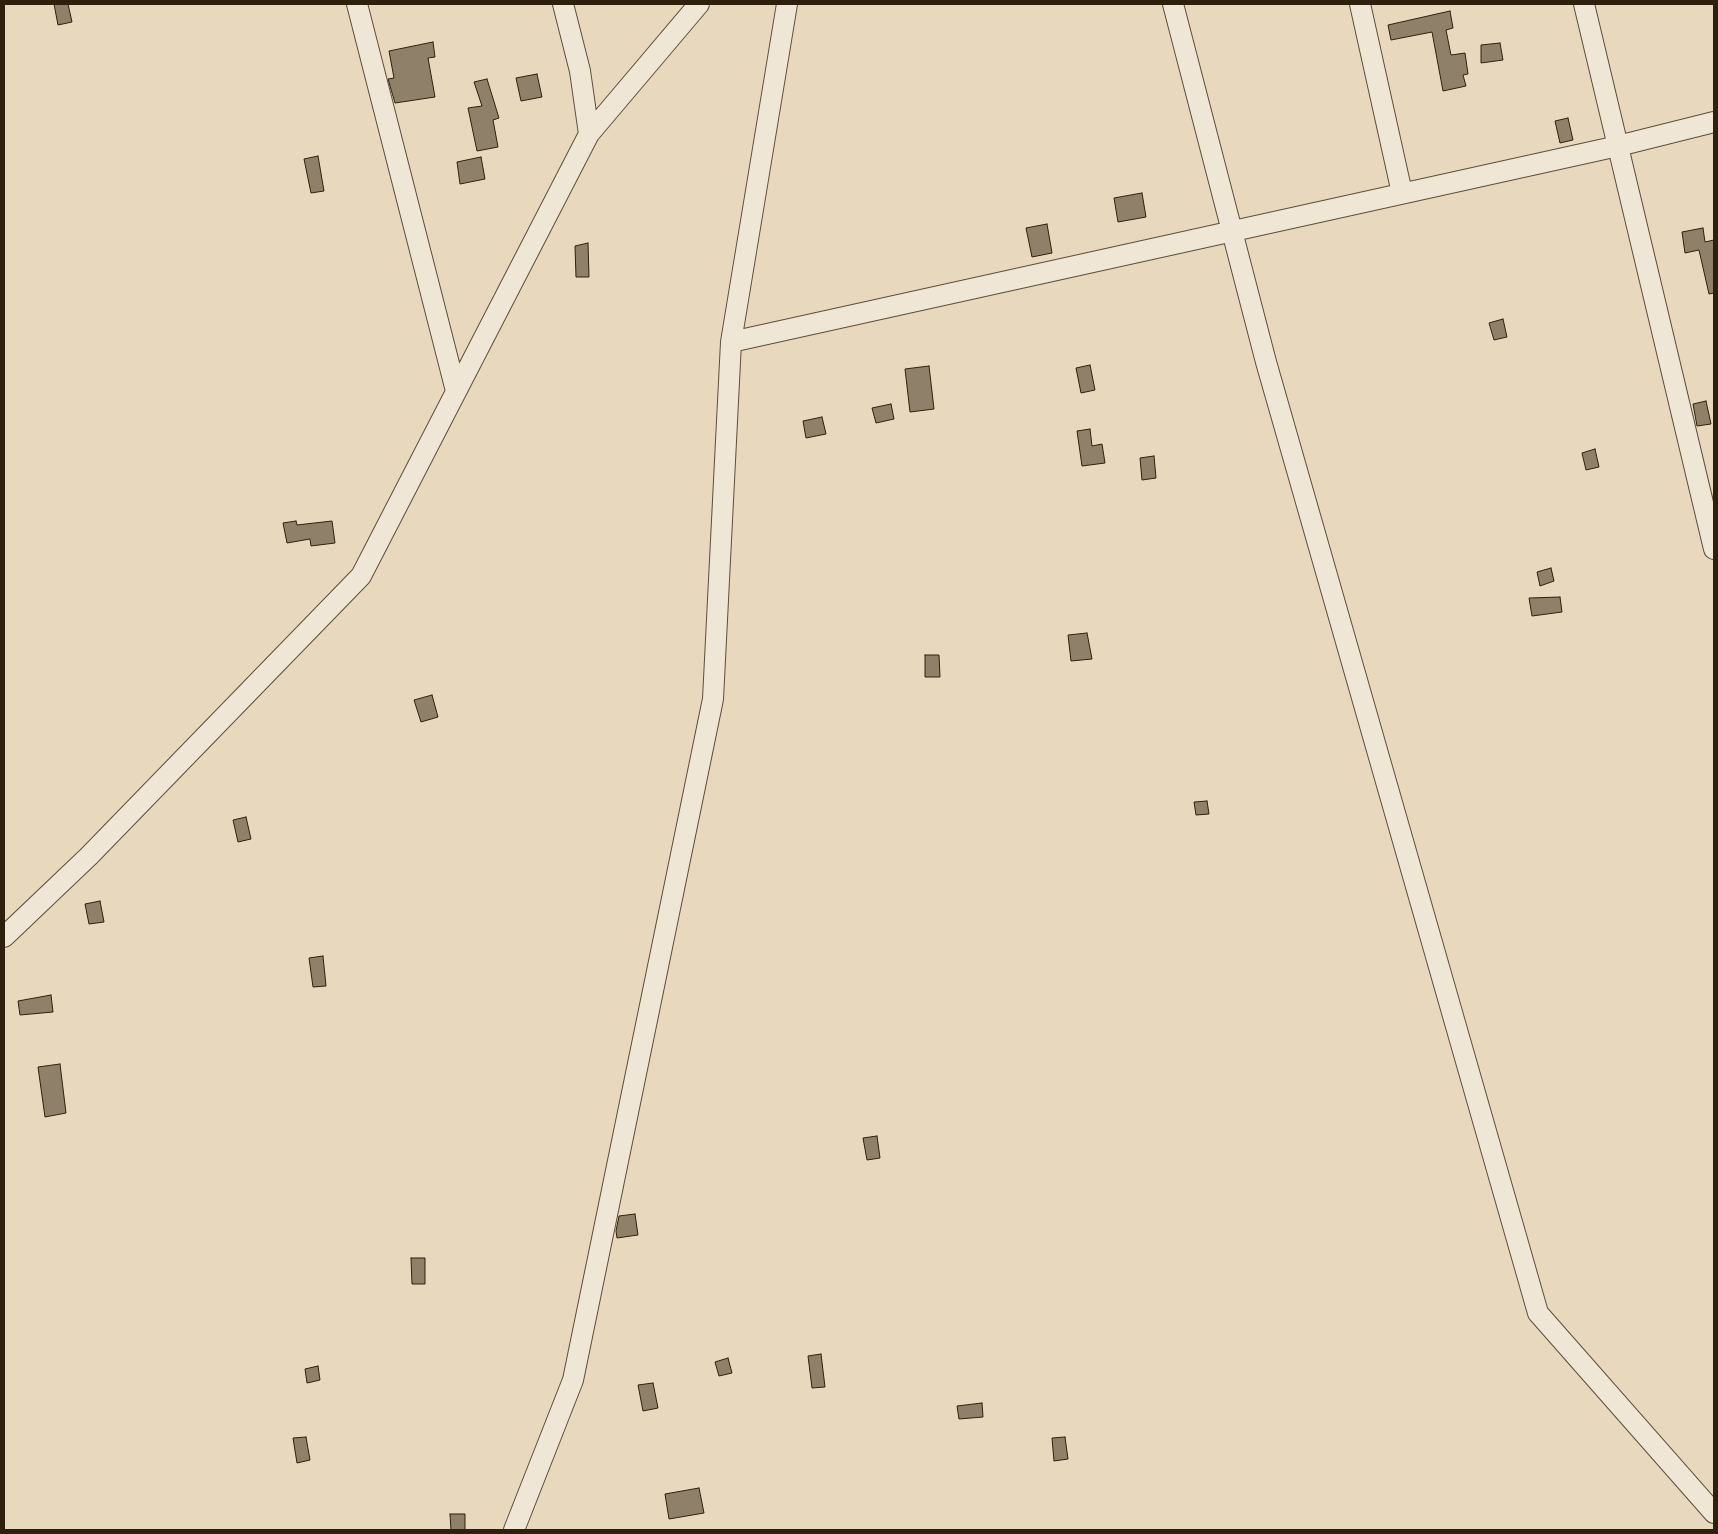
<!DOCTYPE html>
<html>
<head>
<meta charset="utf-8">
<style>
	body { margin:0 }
	#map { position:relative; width:1718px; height:1534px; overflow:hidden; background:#e8d9be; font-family:"Gentium Book Plus",serif }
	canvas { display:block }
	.frame { position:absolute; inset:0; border:5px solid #2e200d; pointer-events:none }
</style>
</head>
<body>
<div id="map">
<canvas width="1718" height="1534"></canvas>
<div class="frame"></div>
</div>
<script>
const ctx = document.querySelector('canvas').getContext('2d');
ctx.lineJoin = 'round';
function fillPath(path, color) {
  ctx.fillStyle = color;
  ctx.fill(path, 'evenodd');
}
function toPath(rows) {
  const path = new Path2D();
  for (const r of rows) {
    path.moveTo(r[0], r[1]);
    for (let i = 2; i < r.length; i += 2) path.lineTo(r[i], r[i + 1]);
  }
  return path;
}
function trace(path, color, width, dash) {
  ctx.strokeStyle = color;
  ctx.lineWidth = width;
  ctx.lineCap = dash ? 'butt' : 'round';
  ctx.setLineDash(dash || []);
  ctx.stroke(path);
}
const building = toPath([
	[54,4,68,4,72,22,58,25,54,4],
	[1450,11,1453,28,1446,30,1451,55,1465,53,1468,74,1463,75,1466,86,1443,91,1432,32,1391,40,1388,25,1450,11],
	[433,42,435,57,428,58,435,97,395,103,388,79,394,78,389,51,433,42],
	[1500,43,1503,60,1481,63,1481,45,1500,43],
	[537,74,542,97,521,101,516,78,537,74],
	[487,79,499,118,493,120,498,147,477,151,468,108,482,106,474,82,487,79],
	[1568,118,1573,140,1560,143,1555,121,1568,118],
	[318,156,324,191,311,193,304,159,318,156],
	[481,157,485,179,460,184,457,162,481,157],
	[1142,193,1146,217,1118,222,1114,198,1142,193],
	[1047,224,1052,253,1032,257,1026,228,1047,224],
	[1703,228,1705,242,1714,240,1714,293,1709,294,1699,250,1685,253,1682,232,1703,228],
	[588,243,589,277,576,277,575,246,588,243],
	[1503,319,1507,337,1494,340,1489,323,1503,319],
	[1090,365,1095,390,1081,393,1076,368,1090,365],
	[929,366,934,409,910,412,905,369,929,366],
	[1706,401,1711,424,1697,426,1693,404,1706,401],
	[891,404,894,419,876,423,872,408,891,404],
	[822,417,826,434,806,438,803,421,822,417],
	[1090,429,1092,446,1102,444,1105,463,1082,466,1077,431,1090,429],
	[1595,449,1599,467,1586,470,1582,453,1595,449],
	[1154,456,1156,478,1142,480,1140,458,1154,456],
	[296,521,297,525,332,521,335,543,311,546,310,539,287,543,283,523,296,521],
	[1551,568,1554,581,1540,586,1537,572,1551,568],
	[1560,597,1562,612,1532,616,1529,598,1560,597],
	[1087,633,1092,659,1071,661,1068,635,1087,633],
	[925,655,939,655,940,677,925,677,925,655],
	[432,695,438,717,421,722,414,700,432,695],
	[1207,801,1209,814,1196,815,1194,802,1207,801],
	[246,817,251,839,238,842,233,820,246,817],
	[100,901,104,922,89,924,85,904,100,901],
	[323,956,326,986,313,987,309,958,323,956],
	[51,995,53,1012,20,1015,18,1001,51,995],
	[60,1064,66,1113,45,1117,38,1067,60,1064],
	[877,1136,880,1158,867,1160,863,1138,877,1136],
	[635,1214,638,1235,617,1238,616,1231,619,1216,635,1214],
	[411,1258,425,1258,425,1284,412,1284,411,1258],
	[821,1354,825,1387,812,1388,808,1356,821,1354],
	[728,1358,732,1373,719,1376,715,1362,728,1358],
	[318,1366,320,1380,307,1383,305,1369,318,1366],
	[653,1383,658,1408,643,1411,638,1385,653,1383],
	[982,1403,983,1417,959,1419,957,1406,982,1403],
	[306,1437,310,1460,297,1463,293,1438,306,1437],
	[1065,1437,1068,1459,1054,1461,1052,1438,1065,1437],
	[699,1488,704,1513,669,1519,665,1494,699,1488],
	[450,1514,465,1514,465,1530,451,1530,450,1514]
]);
fillPath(building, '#8f8069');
trace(building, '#2e200d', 1);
const minor = toPath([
	[357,4,456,391],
	[563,4,580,71,589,134],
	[1173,4,1266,362,1538,1313,1714,1513],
	[1360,4,1402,193],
	[1584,4,1714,549],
	[731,342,1618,146,1714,122],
	[4,937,89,856,361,576,589,134,699,4],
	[514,1530,573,1380,713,699,731,342,787,4]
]);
trace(minor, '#5c4e39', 22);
trace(minor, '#f0e6d5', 20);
</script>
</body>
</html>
